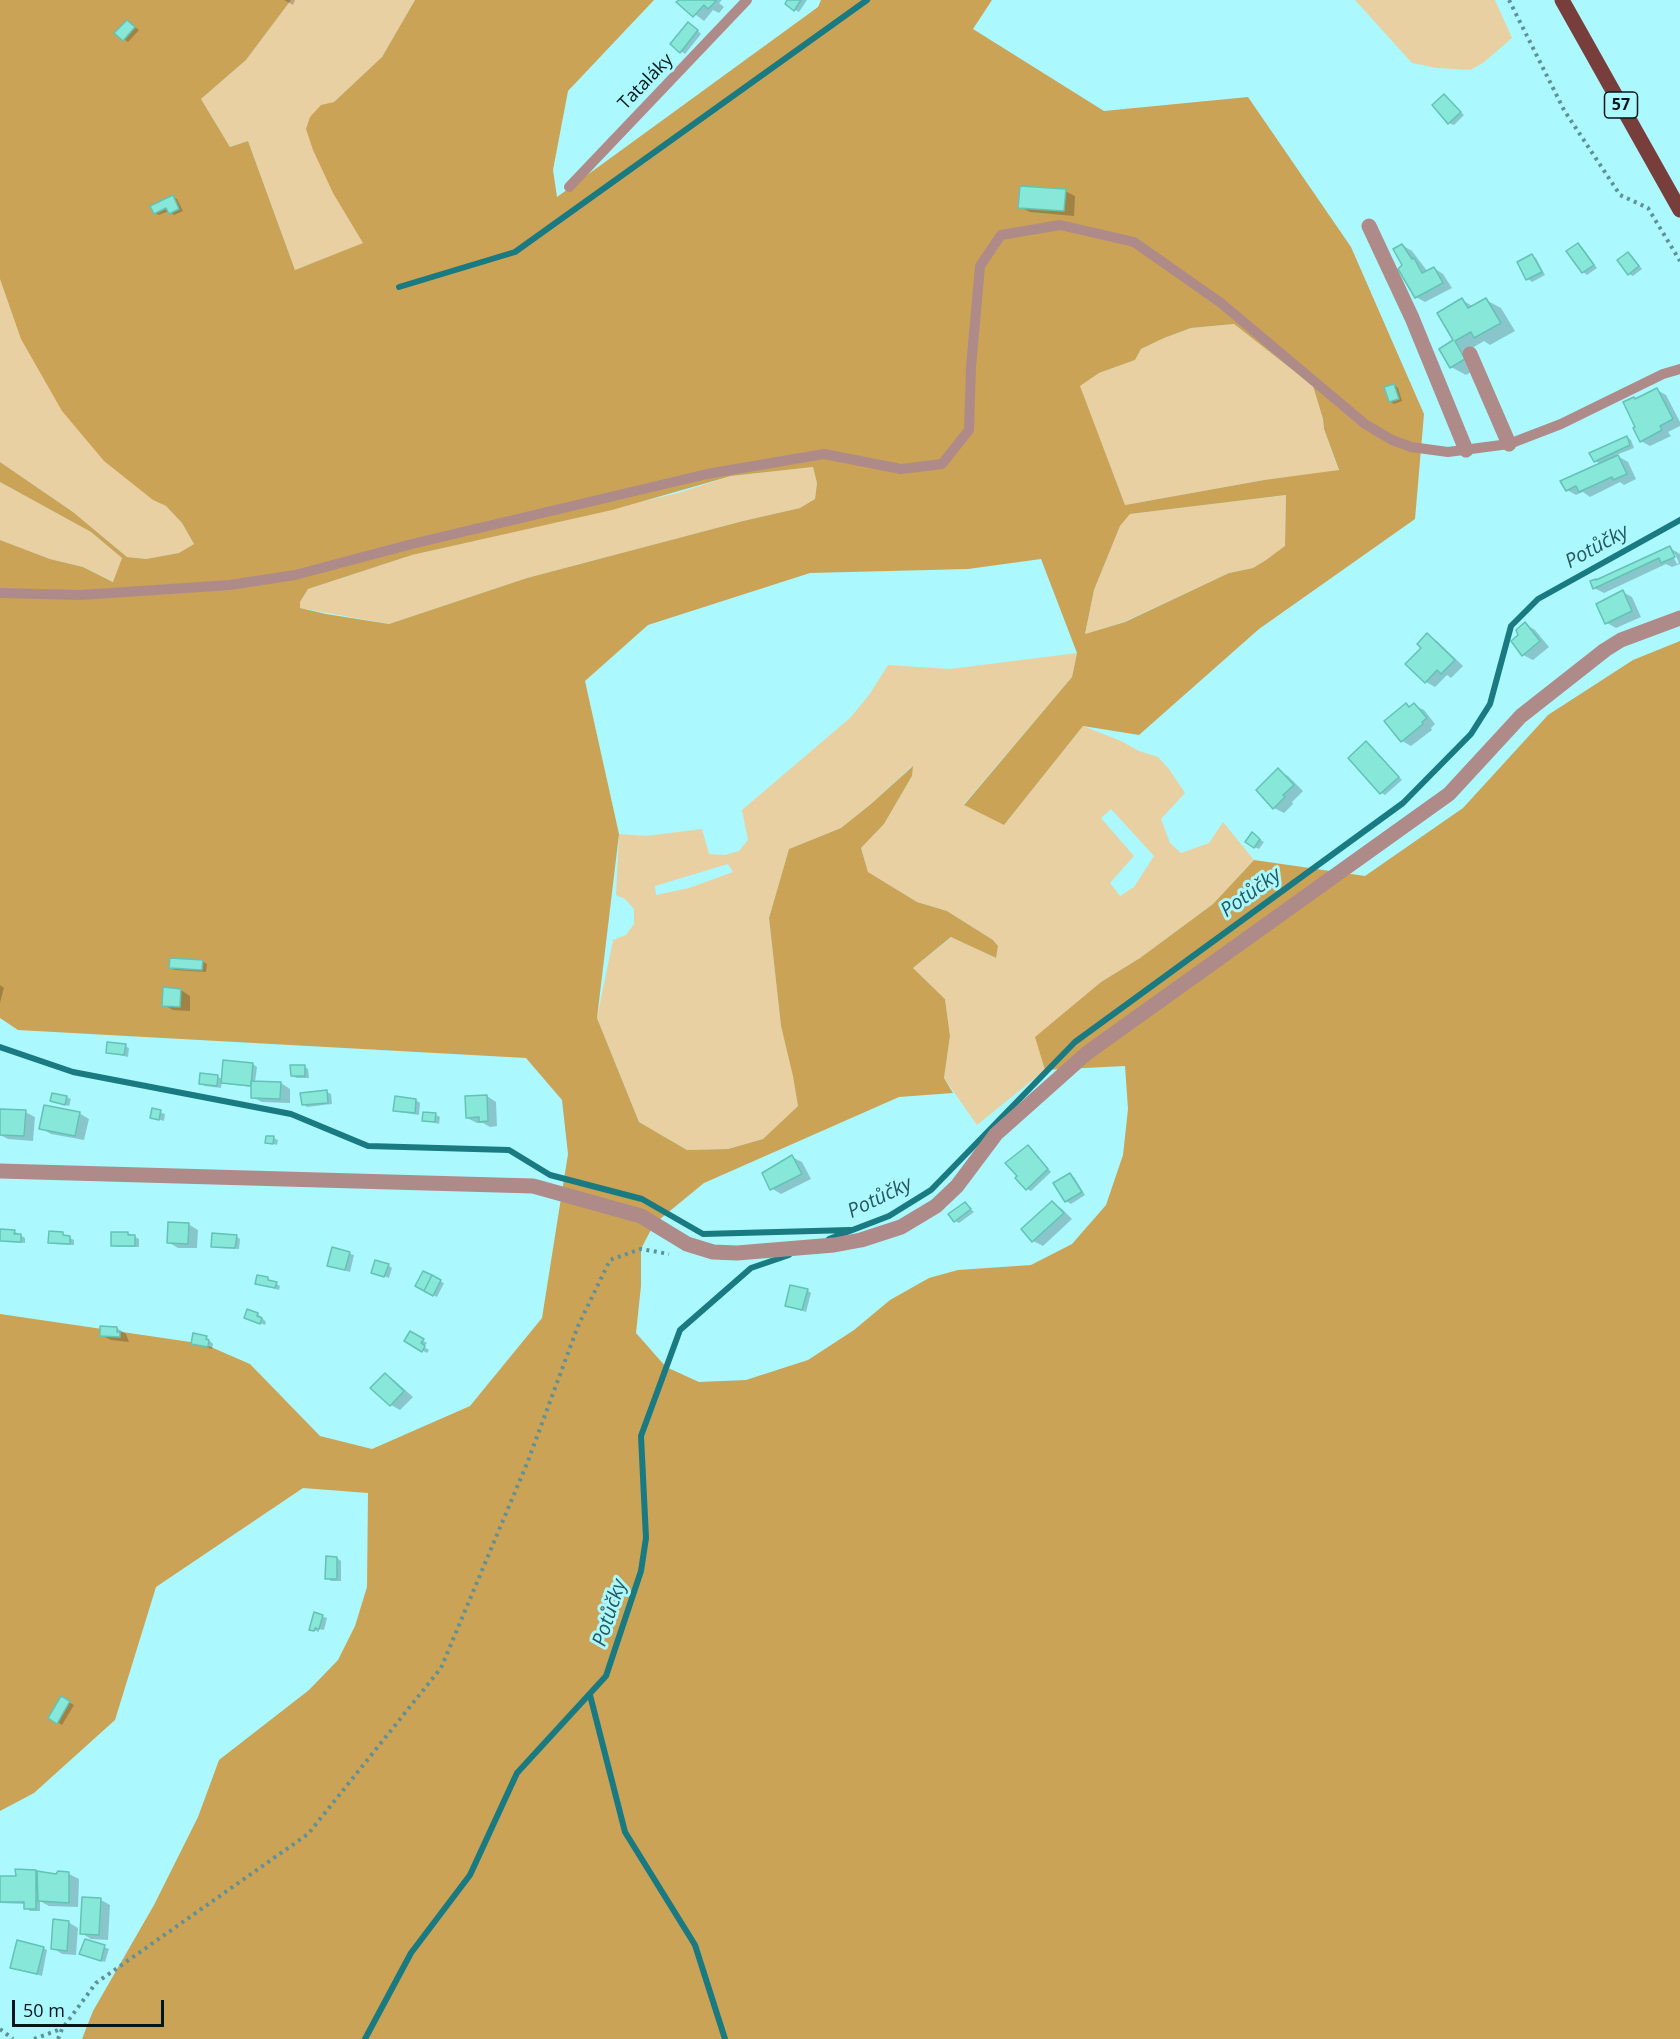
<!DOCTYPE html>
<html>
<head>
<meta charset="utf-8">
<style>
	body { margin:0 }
	#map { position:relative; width:1680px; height:2039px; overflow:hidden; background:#acf8ff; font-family:"Open Sans",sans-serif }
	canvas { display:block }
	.scale { position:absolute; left:12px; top:2000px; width:152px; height:27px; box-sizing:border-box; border:3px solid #031719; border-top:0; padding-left:8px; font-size:18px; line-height:21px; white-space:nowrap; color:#031719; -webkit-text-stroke:4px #acf8ff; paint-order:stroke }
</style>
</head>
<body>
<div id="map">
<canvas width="1680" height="2039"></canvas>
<div class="scale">50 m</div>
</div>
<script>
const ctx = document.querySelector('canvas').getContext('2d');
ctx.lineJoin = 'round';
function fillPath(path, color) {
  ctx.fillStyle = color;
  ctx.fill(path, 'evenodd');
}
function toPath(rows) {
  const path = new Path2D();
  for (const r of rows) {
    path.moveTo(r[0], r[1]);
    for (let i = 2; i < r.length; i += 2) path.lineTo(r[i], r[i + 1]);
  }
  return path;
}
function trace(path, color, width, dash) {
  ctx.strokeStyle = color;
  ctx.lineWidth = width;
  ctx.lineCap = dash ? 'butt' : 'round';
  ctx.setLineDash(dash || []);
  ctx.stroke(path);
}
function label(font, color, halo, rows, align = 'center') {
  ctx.font = font + ' "Open Sans",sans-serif';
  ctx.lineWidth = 6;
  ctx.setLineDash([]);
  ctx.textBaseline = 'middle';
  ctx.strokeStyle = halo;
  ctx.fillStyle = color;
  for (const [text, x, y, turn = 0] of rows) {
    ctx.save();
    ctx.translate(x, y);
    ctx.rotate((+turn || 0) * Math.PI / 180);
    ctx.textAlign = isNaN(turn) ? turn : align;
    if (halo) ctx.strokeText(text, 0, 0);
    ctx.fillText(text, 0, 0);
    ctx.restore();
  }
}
fillPath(toPath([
	[291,0,415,0,382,57,334,102,364,243,295,270,248,141,230,147,201,99,246,60],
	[1355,0,1495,0,1512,38,1483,63,1470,70,1437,68,1412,63],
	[0,279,6,291,153,500,166,506,182,523,194,544,180,553,146,559,127,557,73,512,0,462],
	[1234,324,1313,386,1323,419,1324,429,1339,471,1264,480,1125,505,1079,386,1099,373,1135,360,1141,349,1164,338,1191,328],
	[813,467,817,483,815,499,800,508,743,521,527,578,389,624,300,608,300,602,308,589,412,555,678,493,731,476],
	[0,482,91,532,122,558,114,582,83,567,50,559,0,540],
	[1286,495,1285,547,1266,560,1253,568,1229,573,1124,622,1085,634,1094,590,1120,526,1130,514],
	[1077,653,1072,677,964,804,1004,825,1083,726,1121,741,1139,751,1158,757,1169,769,1185,793,1161,819,1170,843,1181,853,1209,843,1223,822,1254,860,1213,904,1140,958,1101,982,1036,1037,1045,1070,977,1125,944,1078,950,1036,945,999,913,968,952,937,995,958,998,946,993,940,947,911,917,902,868,872,861,848,884,824,912,776,912,766,871,804,841,828,789,849,769,918,781,1026,794,1076,798,1106,763,1139,728,1149,687,1150,639,1122,597,1018,613,940,626,935,634,924,634,909,625,899,616,895,619,834,646,836,702,829,709,854,725,855,739,851,748,840,742,810,850,718,869,695,888,665,950,669],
	[1111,809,1154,856,1134,887,1120,896,1110,883,1134,856,1101,818],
	[728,864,733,872,689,888,656,895,655,886]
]), '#e9d0a2');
fillPath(toPath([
	[0,0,291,0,246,60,201,99,230,147,248,141,295,270,363,243,333,193,313,150,306,129,310,117,321,105,334,102,382,57,415,0,654,0,568,91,553,170,557,197,818,7,821,0,992,0,973,29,1104,111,1248,97,1351,247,1424,414,1415,519,1259,629,1139,735,1083,726,1004,825,964,805,1072,677,1077,653,1041,559,968,569,810,573,648,625,585,681,619,834,597,1018,639,1122,687,1150,728,1149,763,1139,798,1106,793,1076,781,1026,769,918,789,849,841,828,871,804,913,766,912,776,884,824,861,848,868,872,917,902,947,911,993,940,998,946,996,958,951,937,913,968,945,999,950,1036,944,1078,953,1093,899,1097,704,1183,654,1224,641,1249,641,1286,636,1333,666,1367,699,1382,746,1380,808,1360,854,1330,890,1300,929,1278,958,1270,1031,1265,1072,1244,1106,1205,1123,1155,1128,1109,1125,1066,1045,1070,1035,1037,1101,982,1140,958,1213,904,1254,860,1365,876,1463,808,1548,715,1633,660,1680,641,1680,2039,82,2039,93,2011,154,1905,198,1817,219,1760,309,1690,338,1660,355,1626,367,1587,368,1493,303,1488,156,1587,115,1720,34,1793,0,1811,0,1314,204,1344,250,1364,320,1436,372,1449,470,1406,542,1318,568,1154,562,1100,526,1058,18,1030,0,1018,0,540,50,559,83,567,113,582,122,558,91,532,0,482,0,462,73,512,127,557,146,559,179,553,194,544,182,523,166,506,153,500,104,461,62,411,21,339,0,279],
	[1234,324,1313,386,1323,419,1324,429,1339,470,1264,480,1125,505,1080,386,1099,373,1135,360,1141,349,1164,338,1191,328],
	[813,467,817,483,815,499,800,508,743,521,527,578,389,624,326,614,300,608,300,602,308,589,412,555,612,510,731,476],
	[1286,495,1285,546,1266,560,1253,568,1229,573,1125,622,1085,634,1094,590,1120,526,1130,514]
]), '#caa357');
fillPath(toPath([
	[284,0,295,0,293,5],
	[681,0,722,0,719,3,724,7,719,13,713,10,704,21,679,2],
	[789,0,807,0,799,12,795,10],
	[131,24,139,30,128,42,124,39],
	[693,26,701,34,685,54,672,44],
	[1444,96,1464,115,1454,125,1449,123],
	[1065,191,1075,196,1074,216,1030,212,1020,207],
	[173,197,177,199,183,211,174,215,169,211,159,215,155,213],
	[1402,245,1412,251,1428,272,1434,268,1443,274,1452,288,1425,302,1416,297,1404,265],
	[1578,245,1582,247,1597,268,1587,275,1583,272],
	[1628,253,1632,256,1642,269,1633,276,1629,274],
	[1532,256,1536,258,1545,275,1532,282,1528,279],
	[1462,300,1474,307,1486,300,1501,308,1515,331,1490,345,1484,341,1469,350,1479,367,1466,375,1451,367,1441,350,1456,341,1439,313],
	[1394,385,1398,388,1402,401,1394,404,1390,401],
	[1657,390,1666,395,1680,422,1680,426,1668,432,1671,436,1650,446,1641,441,1637,427,1637,400],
	[1627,437,1631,440,1634,448,1616,455,1628,462,1636,479,1624,485,1620,482,1590,497,1583,492,1576,495,1567,490,1601,464,1595,461],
	[1670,548,1680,554,1680,564,1672,567,1666,564,1604,593,1594,588],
	[1672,554,1675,554,1679,563,1677,564],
	[1623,592,1632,597,1641,617,1616,628,1607,623],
	[1525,624,1535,630,1549,647,1533,660,1523,655,1520,635],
	[1427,635,1437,641,1463,666,1451,678,1447,675,1435,687,1426,682,1423,648],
	[1406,705,1411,707,1414,705,1424,710,1435,724,1431,728,1432,730,1411,746,1402,741],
	[1367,743,1402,780,1385,795,1381,793],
	[1278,770,1288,776,1303,791,1292,802,1293,804,1284,813,1274,808],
	[1256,837,1264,842,1259,849,1254,847],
	[202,961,207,964,206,972,175,970,171,968],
	[0,985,4,988,0,1003],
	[181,990,190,996,190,1011,173,1010,164,1005],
	[125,1046,129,1048,128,1057,107,1052],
	[253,1064,257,1067,255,1082,281,1083,290,1089,290,1103,262,1102,252,1097,252,1087,226,1084,222,1081,221,1088,205,1086,200,1083,218,1077,222,1079],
	[304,1066,308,1069,309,1078,297,1078,292,1076],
	[327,1092,331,1094,332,1104,307,1107,303,1104],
	[487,1096,496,1102,497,1126,490,1127,483,1123,477,1123,467,1118],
	[67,1097,71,1099,69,1106,52,1101],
	[416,1100,420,1103,419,1115,399,1112,395,1110],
	[153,1110,165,1114,164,1121,151,1117],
	[25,1112,35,1117,33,1141,8,1139,0,1135],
	[79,1113,89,1119,84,1140,51,1134,41,1128],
	[436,1115,440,1117,439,1124,423,1120],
	[274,1138,278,1140,277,1145,267,1142],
	[1028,1146,1032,1149,1051,1172,1031,1191,1027,1189],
	[792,1157,802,1162,811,1179,781,1194,771,1188],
	[1070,1175,1074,1177,1085,1195,1071,1204,1066,1201],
	[1053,1203,1062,1209,1072,1219,1043,1246,1033,1241],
	[965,1204,974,1212,959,1223,955,1221],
	[188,1224,198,1230,197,1248,178,1248,168,1242],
	[14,1231,25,1238,25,1243,6,1242,1,1240],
	[128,1233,139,1239,139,1247,117,1247,112,1245],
	[62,1234,74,1240,74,1245,54,1244,50,1242],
	[236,1236,240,1239,239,1249,217,1248,213,1246],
	[333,1249,354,1255,350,1272,333,1267],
	[388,1265,392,1268,389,1278,373,1272],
	[423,1273,444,1283,437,1297,417,1286],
	[268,1279,280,1286,279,1290,257,1283],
	[807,1290,811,1293,806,1312,786,1305],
	[258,1314,266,1322,265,1325,250,1319],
	[117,1328,126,1334,129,1342,111,1340,101,1335],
	[410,1333,427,1343,424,1347,429,1350,427,1353,406,1341],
	[206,1337,213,1344,212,1349,193,1343],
	[385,1375,394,1380,413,1397,400,1410,391,1405],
	[337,1558,341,1561,341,1581,331,1581,327,1578],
	[315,1614,327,1618,324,1630,319,1629,319,1632,311,1629],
	[61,1698,74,1705,62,1725,50,1718],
	[36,1872,56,1875,69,1874,79,1879,78,1907,49,1906,40,1901,40,1911,30,1911,26,1908,25,1904,0,1903,0,1884],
	[101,1900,110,1905,108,1940,91,1939,81,1933],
	[68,1922,78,1928,76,1955,62,1954,53,1948],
	[86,1940,109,1949,105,1962,85,1956],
	[43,1948,47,1950,42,1976,12,1968]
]), '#0003');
trace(toPath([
	[399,287,515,252,867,0],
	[0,1047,73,1072,291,1114,368,1146,509,1150,550,1175,642,1199,703,1234,850,1230],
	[829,1239,889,1216,931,1190,1075,1042,1403,803,1471,734,1490,704,1511,626,1538,599,1680,520],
	[590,1695,625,1832,695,1945,725,2039],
	[365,2039,411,1953,470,1875,517,1773,606,1676,641,1571,646,1538,641,1436,680,1330,751,1268,789,1255]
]), '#197a81', 6);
const building = toPath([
	[679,0,714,0,716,1,708,9,704,5,693,17,676,2,679,0],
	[787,0,801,0,794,11,785,4,787,0],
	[127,20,135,27,123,41,114,33,127,20],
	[688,22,698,30,680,53,670,44,688,22],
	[1444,94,1461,112,1448,124,1432,105,1444,94],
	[1020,186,1066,189,1064,211,1018,208,1020,186],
	[173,195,179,209,169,214,166,208,154,214,150,206,173,195],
	[1578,243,1594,265,1582,273,1566,251,1578,243],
	[1402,244,1412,259,1414,258,1422,273,1434,267,1443,283,1415,298,1398,269,1402,265,1393,249,1402,244],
	[1628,252,1639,266,1628,275,1617,260,1628,252],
	[1532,254,1542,272,1526,280,1517,262,1532,254],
	[1462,298,1468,308,1486,298,1501,323,1474,338,1471,332,1455,341,1465,359,1450,368,1439,349,1453,340,1437,313,1462,298],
	[1394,384,1399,399,1389,402,1384,387,1394,384],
	[1657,388,1673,419,1660,426,1662,430,1640,442,1633,428,1635,427,1623,402,1634,397,1635,399,1657,388],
	[1627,436,1630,445,1594,462,1589,453,1627,436],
	[1618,455,1627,474,1613,480,1612,477,1579,492,1576,486,1566,491,1560,481,1618,455],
	[1670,546,1675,557,1661,563,1659,558,1593,589,1590,581,1596,579,1596,580,1670,546],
	[1623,590,1632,611,1605,624,1596,604,1623,590],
	[1525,622,1540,641,1522,656,1511,641,1518,635,1516,630,1525,622],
	[1427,633,1455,660,1441,674,1437,670,1425,683,1405,664,1421,648,1417,644,1427,633],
	[1406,703,1409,707,1414,703,1427,718,1422,722,1423,724,1401,742,1384,721,1406,703],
	[1366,741,1399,777,1380,794,1348,758,1366,741],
	[1278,768,1294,785,1283,795,1285,797,1273,809,1256,790,1278,768],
	[1252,832,1260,839,1254,848,1245,842,1252,832],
	[170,958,203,960,202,970,169,968,170,958],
	[163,987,181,989,180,1007,162,1006,163,987],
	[107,1042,126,1044,124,1055,106,1053,107,1042],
	[223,1060,253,1063,251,1086,221,1083,223,1060],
	[290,1065,305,1065,305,1076,291,1076,290,1065],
	[200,1073,218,1075,217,1086,199,1084,200,1073],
	[251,1081,281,1082,280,1099,251,1098,251,1081],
	[327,1090,328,1103,302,1105,300,1093,327,1090],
	[52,1093,67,1096,65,1105,50,1101,52,1093],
	[487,1095,488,1121,479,1122,479,1117,466,1118,465,1096,487,1095],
	[395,1096,416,1099,415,1113,393,1111,395,1096],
	[44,1105,80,1112,75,1136,39,1129,44,1105],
	[152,1108,161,1110,159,1120,150,1118,152,1108],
	[0,1109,26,1110,24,1136,0,1135,0,1109],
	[423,1112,436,1113,435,1122,422,1121,423,1112],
	[266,1136,274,1136,273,1144,265,1143,266,1136],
	[1028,1145,1048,1169,1026,1190,1015,1178,1017,1176,1005,1163,1028,1145],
	[792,1155,802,1174,770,1190,762,1173,792,1155],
	[1070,1173,1082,1192,1065,1202,1053,1183,1070,1173],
	[1052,1201,1064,1213,1032,1242,1021,1229,1052,1201],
	[965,1202,971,1209,954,1222,948,1214,965,1202],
	[168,1222,189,1223,188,1244,167,1243,168,1222],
	[0,1229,15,1230,14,1234,21,1234,21,1242,0,1241,0,1229],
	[49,1231,63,1232,63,1235,70,1236,70,1244,48,1243,49,1231],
	[111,1232,128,1232,128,1235,135,1235,135,1246,111,1246,111,1232],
	[212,1233,237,1235,235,1248,211,1247,212,1233],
	[332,1247,350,1252,345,1270,327,1266,332,1247],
	[375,1260,389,1264,384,1277,371,1273,375,1260],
	[423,1271,432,1275,424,1291,415,1286,423,1271],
	[257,1275,268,1277,268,1280,277,1282,275,1288,255,1284,257,1275],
	[432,1275,441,1280,433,1296,424,1291,432,1275],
	[790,1285,808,1289,802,1310,785,1306,790,1285],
	[247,1309,258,1313,257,1316,262,1318,260,1324,244,1318,247,1309],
	[100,1326,117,1327,117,1332,120,1332,120,1337,100,1336,100,1326],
	[410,1331,424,1339,421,1343,425,1346,422,1352,404,1341,410,1331],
	[193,1333,207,1336,206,1339,209,1340,208,1347,191,1344,193,1333],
	[385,1373,404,1391,390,1406,370,1388,385,1373],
	[326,1556,337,1557,337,1579,325,1579,326,1556],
	[314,1612,323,1615,319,1629,315,1628,314,1631,309,1630,314,1612],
	[61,1696,70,1701,57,1724,48,1718,61,1696],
	[15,1869,36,1870,36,1909,24,1909,24,1902,0,1902,0,1876,16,1876,15,1869],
	[37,1871,56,1874,58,1871,69,1872,69,1903,38,1901,37,1871],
	[82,1897,101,1898,99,1935,80,1934,82,1897],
	[53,1919,69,1921,67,1951,51,1949,53,1919],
	[85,1939,105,1945,101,1961,79,1954,85,1939],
	[17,1940,44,1947,37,1974,10,1968,17,1940]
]);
fillPath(building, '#87e7d9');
trace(building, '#62c3b5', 1.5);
trace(toPath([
	[1509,0,1564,110,1620,195,1648,208,1680,261],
	[0,2029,13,2039],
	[34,2039,61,2029],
	[58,2039,62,2029,96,1983,308,1834,441,1668,528,1461,578,1326,610,1260,641,1249,669,1254]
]), '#5f9196', 4, [3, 4.5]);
trace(toPath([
	[569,187,747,0],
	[0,593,81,595,230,585,295,575,412,544,707,474,824,454,901,469,942,464,969,430,971,367,980,266,1001,235,1060,225,1134,242,1221,303,1365,424,1392,440,1411,447,1448,452,1509,444,1561,424,1663,374,1680,369]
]), '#ae8b89', 10);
trace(toPath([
	[1369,226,1412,318,1466,450],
	[1470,354,1509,444],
	[0,1171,533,1186,641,1216,687,1244,713,1252,737,1253,834,1245,861,1240,901,1227,936,1206,957,1186,996,1134,1087,1053,1449,794,1521,716,1605,650,1621,640,1680,618]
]), '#ae8b89', 15);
trace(toPath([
	[1562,0,1680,210]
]), '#773e3c', 15);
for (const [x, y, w] of [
	[1621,105,33]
]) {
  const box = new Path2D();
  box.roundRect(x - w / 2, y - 13, w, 26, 4.5);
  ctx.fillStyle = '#acf8ff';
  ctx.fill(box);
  trace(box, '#031719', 1.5);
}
label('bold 16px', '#031719', null, [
	["57",1621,105]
]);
label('18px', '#031719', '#acf8ff', [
	["Tataláky",646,82,-46]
]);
label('italic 20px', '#26585d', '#acf8ff', [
	["Potůčky",1597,547,-29],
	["Potůčky",1251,893,-36],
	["Potůčky",880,1198,-26],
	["Potůčky",610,1613,-72]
]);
</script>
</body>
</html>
